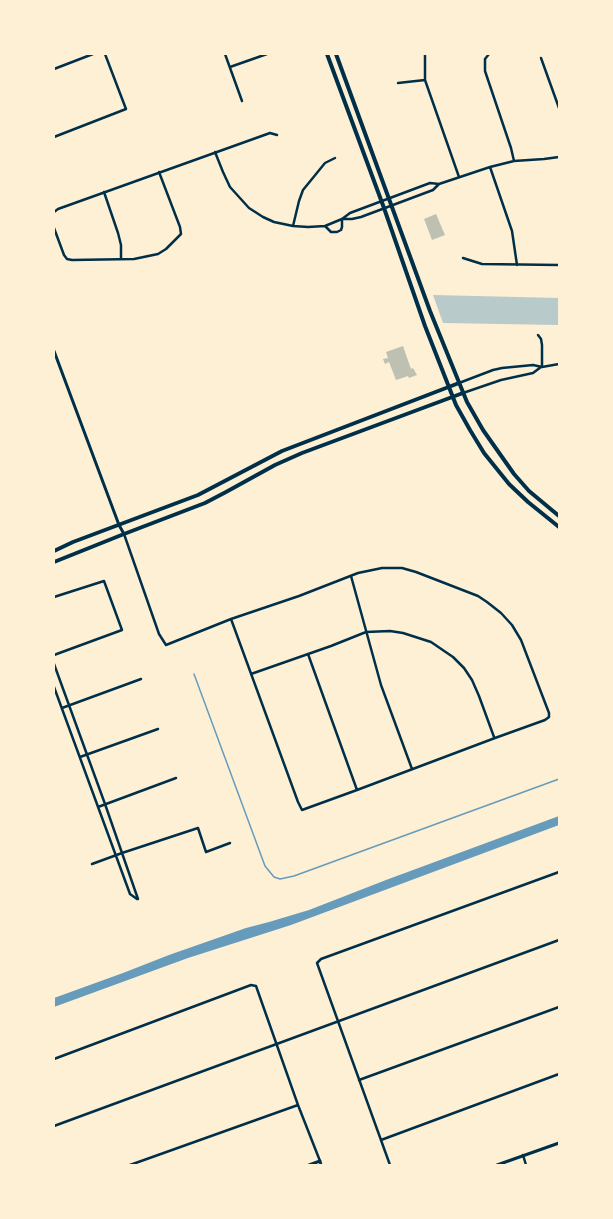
<!DOCTYPE html>
<html>
<head>
<meta charset="utf-8">
<style>
	body { margin:0 }
	#map { position:relative; width:613px; height:1219px; overflow:hidden; background:#fdf0d5; font-family:"PT Sans",sans-serif }
	canvas { display:block }
	.frame { position:absolute; inset:0; border:55px solid #fdf0d5; pointer-events:none }
</style>
</head>
<body>
<div id="map">
<canvas width="613" height="1219"></canvas>
<div class="frame"></div>
</div>
<script>
const ctx = document.querySelector('canvas').getContext('2d');
ctx.lineJoin = 'round';
function fillPath(path, color) {
  ctx.fillStyle = color;
  ctx.fill(path, 'evenodd');
}
function toPath(rows) {
  const path = new Path2D();
  for (const r of rows) {
    path.moveTo(r[0], r[1]);
    for (let i = 2; i < r.length; i += 2) path.lineTo(r[i], r[i + 1]);
  }
  return path;
}
function trace(path, color, width, dash) {
  ctx.strokeStyle = color;
  ctx.lineWidth = width;
  ctx.lineCap = dash ? 'butt' : 'round';
  ctx.setLineDash(dash || []);
  ctx.stroke(path);
}
fillPath(toPath([
	[433,295,559,298,559,325,443,323]
]), '#b9caca');
fillPath(toPath([
	[559,816,559,825,291,925,188,958,54,1007,54,998,123,973,169,955,246,928,269,922,309,910,386,880]
]), '#669bbc');
trace(toPath([
	[194,674,265,866,274,877,280,879,294,876,559,779]
]), '#669bbc', 1.5);
fillPath(toPath([
	[436,214,445,235,432,240,424,219],
	[403,346,411,369,413,368,417,375,409,378,408,376,396,380,389,362,385,364,383,359,388,358,386,352]
]), '#bec0b2');
trace(toPath([
	[225,54,242,101],
	[425,54,425,80,459,177],
	[489,54,485,59,485,71,511,148,514,161],
	[541,58,559,108],
	[230,67,267,54],
	[54,69,93,54],
	[398,83,425,80],
	[54,137,126,109,105,54],
	[215,152,223,172,230,187,249,208,263,217,274,222,293,226,308,227,325,226,342,219,350,213,430,183,439,184,490,167,514,161,544,159,559,157],
	[490,167,512,231,517,265],
	[104,192,118,233,121,245,121,258],
	[54,212,58,209,270,133,277,135],
	[342,219,352,219,361,217,433,190,439,184],
	[293,226,299,201,303,190,325,163,335,158],
	[325,226,331,232,337,232,341,230,342,227,342,219],
	[54,228,64,255,67,259,72,260,134,259,158,254,166,249,181,234,180,227,159,172],
	[463,258,482,264,559,265],
	[538,335,541,339,542,345,542,367],
	[459,383,493,370,502,368,533,365,542,367,559,364],
	[463,393,501,380,533,373,541,367],
	[124,534,159,634,166,645,231,619,299,596,358,573,382,568,402,568,416,572,478,596,487,602,501,613,512,625,521,640,549,713,549,717,545,720,495,738,357,790,302,810,298,802,231,619],
	[351,576,381,685,412,769],
	[54,597,104,581,122,630,54,655],
	[308,654,357,790],
	[54,664,105,804,138,899],
	[251,674,331,646,366,632,390,631,403,633,431,642,453,657,464,668,472,680,479,696,494,737],
	[54,687,130,894,137,899],
	[62,708,141,679],
	[80,757,158,729],
	[98,807,176,778],
	[92,864,122,853,198,828,206,852,230,843],
	[54,1059,251,985,256,986,298,1105,320,1161],
	[359,1080,559,1007],
	[54,1126,559,940],
	[381,1140,559,1074],
	[523,1155,526,1165],
	[130,1165,298,1105],
	[390,1165,317,963,321,959,559,872]
]), '#003049', 2.5);
trace(toPath([
	[54,351,119,525,124,534],
	[309,1165,320,1161,321,1165],
	[497,1165,559,1143]
]), '#003049', 3);
trace(toPath([
	[327,54,384,208,425,326,456,405,470,430,484,453,509,484,528,502,559,527],
	[336,54,430,311,467,402,483,430,514,474,529,491,559,516],
	[54,551,73,542,198,495,282,451,459,383],
	[54,562,124,534,205,503,226,492,275,465,302,453,463,393]
]), '#003049', 4);
</script>
</body>
</html>
